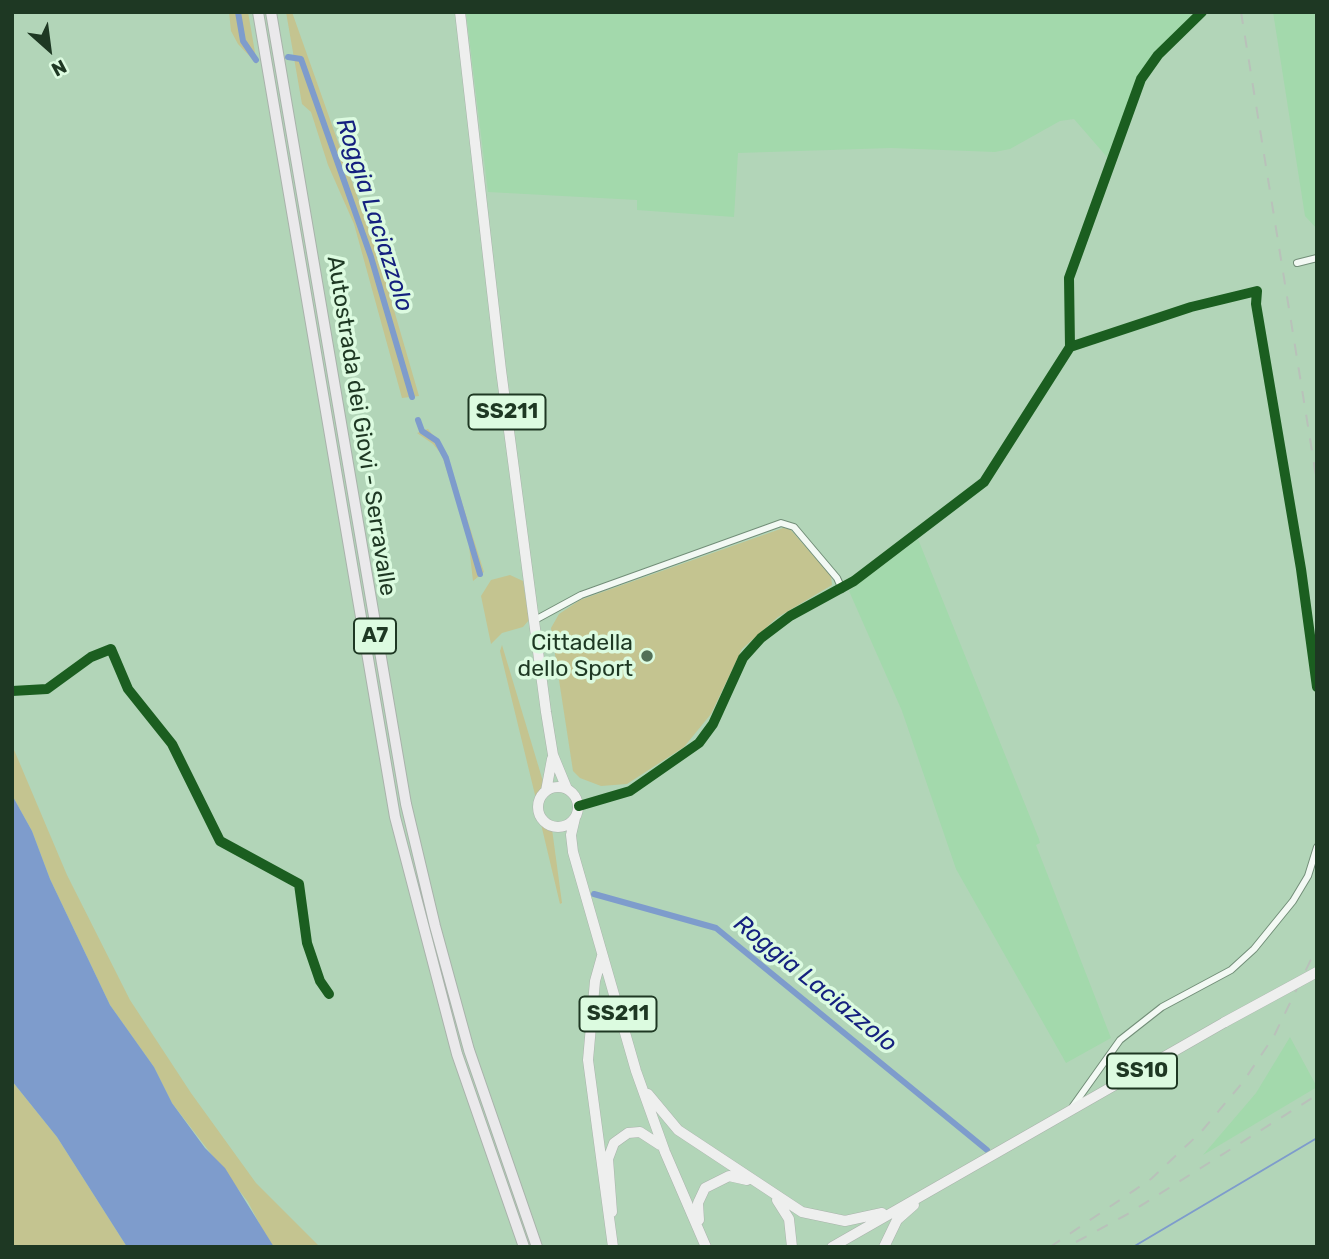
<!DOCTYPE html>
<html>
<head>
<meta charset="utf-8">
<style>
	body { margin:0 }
	#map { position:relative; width:1329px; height:1259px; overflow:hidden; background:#b2d5b8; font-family:Rubik,sans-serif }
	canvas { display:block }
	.frame { position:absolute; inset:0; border:14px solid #1e3823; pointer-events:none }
	.north { position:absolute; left:14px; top:14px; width:70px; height:70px; -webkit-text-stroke:5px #dcfbe0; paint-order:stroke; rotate:152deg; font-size:19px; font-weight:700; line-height:28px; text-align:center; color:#1e3823 }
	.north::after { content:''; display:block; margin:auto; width:24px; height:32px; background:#1e3823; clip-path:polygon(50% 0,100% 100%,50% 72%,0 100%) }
</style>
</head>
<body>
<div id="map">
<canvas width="1329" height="1259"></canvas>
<div class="frame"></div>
<div class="north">N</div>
</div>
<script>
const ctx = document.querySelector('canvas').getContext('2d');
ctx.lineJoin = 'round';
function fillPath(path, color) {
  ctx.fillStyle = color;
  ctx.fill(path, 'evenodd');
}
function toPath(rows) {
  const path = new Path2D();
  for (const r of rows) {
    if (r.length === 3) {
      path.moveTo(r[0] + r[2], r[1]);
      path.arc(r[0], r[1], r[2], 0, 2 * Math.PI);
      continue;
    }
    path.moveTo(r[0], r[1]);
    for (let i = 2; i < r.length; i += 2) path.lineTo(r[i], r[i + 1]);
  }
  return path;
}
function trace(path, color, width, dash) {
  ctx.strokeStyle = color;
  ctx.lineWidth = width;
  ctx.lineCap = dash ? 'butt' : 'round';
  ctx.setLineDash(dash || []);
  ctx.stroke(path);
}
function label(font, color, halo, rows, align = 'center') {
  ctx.font = font + ' Rubik,sans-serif';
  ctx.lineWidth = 7;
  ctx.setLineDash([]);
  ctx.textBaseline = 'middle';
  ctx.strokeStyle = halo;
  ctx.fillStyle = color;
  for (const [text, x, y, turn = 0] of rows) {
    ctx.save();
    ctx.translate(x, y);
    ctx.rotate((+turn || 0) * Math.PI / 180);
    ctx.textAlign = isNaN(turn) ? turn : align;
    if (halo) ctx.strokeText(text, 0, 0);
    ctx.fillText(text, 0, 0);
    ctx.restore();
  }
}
fillPath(toPath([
	[466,12,1194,12,1153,56,1138,76,1107,157,1074,119,1060,121,1010,149,995,152,891,148,738,153,734,217,637,210,637,200,488,192],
	[1273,12,1317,12,1317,229,1305,216],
	[918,539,1039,839,1040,843,1036,845,1111,1038,1066,1063,956,869,902,711,849,591],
	[1290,1037,1317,1087,1203,1155,1256,1093]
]), '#a3d9ac');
fillPath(toPath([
	[229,12,248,12,257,64,238,44,231,31],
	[286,12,292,12,378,255,419,396,402,398,354,224,328,165,311,112,302,104],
	[428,429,446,452,478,553,484,572,473,581,468,537,442,455,433,444,417,433],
	[783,528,790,529,831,576,832,585,778,617,742,649,711,714,684,747,627,784,601,786,580,778,573,771,551,628,559,614,580,600],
	[510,575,523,581,529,620,523,627,502,633,491,644,481,596,491,580],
	[502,645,545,788,536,799,500,651],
	[12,745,67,875,130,1000,191,1093,256,1183,320,1247,274,1247,269,1242,248,1202,172,1103,154,1067,110,1005,50,879,32,831,12,795],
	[541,824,552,829,562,903,560,904],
	[12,1081,57,1137,127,1247,12,1247]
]), '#c4c490');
fillPath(toPath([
	[12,795,32,831,50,879,110,1005,154,1067,172,1103,205,1148,225,1168,274,1247,127,1247,57,1137,12,1081]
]), '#7e9ccc');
trace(toPath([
	[1133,1247,1317,1138]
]), '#7e9ccc', 2);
trace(toPath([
	[238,12,243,41,256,60],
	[288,57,301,59,371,257,412,397],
	[418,420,422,431,437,441,446,458,480,574],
	[594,894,716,928,987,1150]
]), '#7e9ccc', 6);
const minor = toPath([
	[1297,263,1317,258],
	[1070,347,1191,307,1257,291,1256,304,1301,569,1317,687],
	[535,620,581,595,781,523,794,527,837,578,842,589],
	[579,806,630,791,699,743,713,724,743,658,761,638,790,616,854,581,984,482,1070,347,1069,278,1141,79,1158,55,1202,12],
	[1073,1106,1120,1040,1162,1007,1231,970,1254,949,1293,901,1308,876,1317,847]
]);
const primary = toPath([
	[460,12,501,370,546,712,553,755,567,789],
	[558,807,20],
	[546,791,552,759],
	[575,818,571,835,573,852,636,1071,665,1152,706,1247],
	[602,956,595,981,588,1060,613,1247],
	[648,1094,678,1130,802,1212,845,1221,882,1213],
	[777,1200,789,1219,792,1247],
	[612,1212,608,1159,614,1143,628,1133,640,1132,660,1145],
	[699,1220,698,1203,705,1188,729,1176,747,1180],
	[832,1247,1225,1022],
	[884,1247,897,1220,914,1205]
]);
const motorway = toPath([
	[258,12,395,817,457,1054,524,1247],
	[271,12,406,804,435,926,469,1050,537,1247]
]);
trace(minor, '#728e78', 8);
trace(primary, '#a9b3ab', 11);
trace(motorway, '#a9b3ab', 12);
trace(minor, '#f3f9f4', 6);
trace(primary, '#eeefee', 10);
trace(motorway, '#eae9eb', 10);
trace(toPath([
	[1241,12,1317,482],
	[1076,1242,1126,1215,1317,1095],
	[1050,1247,1151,1179,1201,1132,1243,1082,1274,1036,1317,947]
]), '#b9c1ba', 2, [12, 12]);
const primaryBridge = toPath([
	[1225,1022,1317,972]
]);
trace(primaryBridge, '#a9b3ab', 11, []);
trace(primaryBridge, '#eeefee', 10);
trace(toPath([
	[1070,347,1191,307,1257,291,1256,304,1301,569,1317,687],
	[12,691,47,689,91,657,111,649,128,689,172,744,220,841,299,884,307,943,320,981,329,994],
	[579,806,630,791,699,743,713,724,743,658,761,638,790,616,854,581,984,482,1070,347,1069,278,1141,79,1158,55,1202,12]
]), '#1b5e20', 10);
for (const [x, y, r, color] of [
	[647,656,7,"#526f57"]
]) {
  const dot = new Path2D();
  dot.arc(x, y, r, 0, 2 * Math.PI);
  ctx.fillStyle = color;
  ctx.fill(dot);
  trace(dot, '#dcfbe0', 2.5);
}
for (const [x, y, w] of [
	[507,412,77],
	[375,636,42],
	[618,1014,77],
	[1142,1071,70]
]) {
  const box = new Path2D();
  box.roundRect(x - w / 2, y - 17.5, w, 35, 5);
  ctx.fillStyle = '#dcfbe0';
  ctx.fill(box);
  trace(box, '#1e3823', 2);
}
label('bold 21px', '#1e3823', null, [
	["SS211",507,412],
	["A7",375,636],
	["SS211",618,1014],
	["SS10",1142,1071]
]);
label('23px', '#1e3823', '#dcfbe0', [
	["Autostrada dei Giovi - Serravalle",361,426,81]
]);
label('23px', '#1e3823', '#dcfbe0', [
	["Cittadella",633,643],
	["dello Sport",633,669]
], 'right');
label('italic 24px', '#15217f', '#dcfbe0', [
	["Roggia Laciazzolo",374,215,72],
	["Roggia Laciazzolo",815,984,39]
]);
</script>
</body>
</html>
